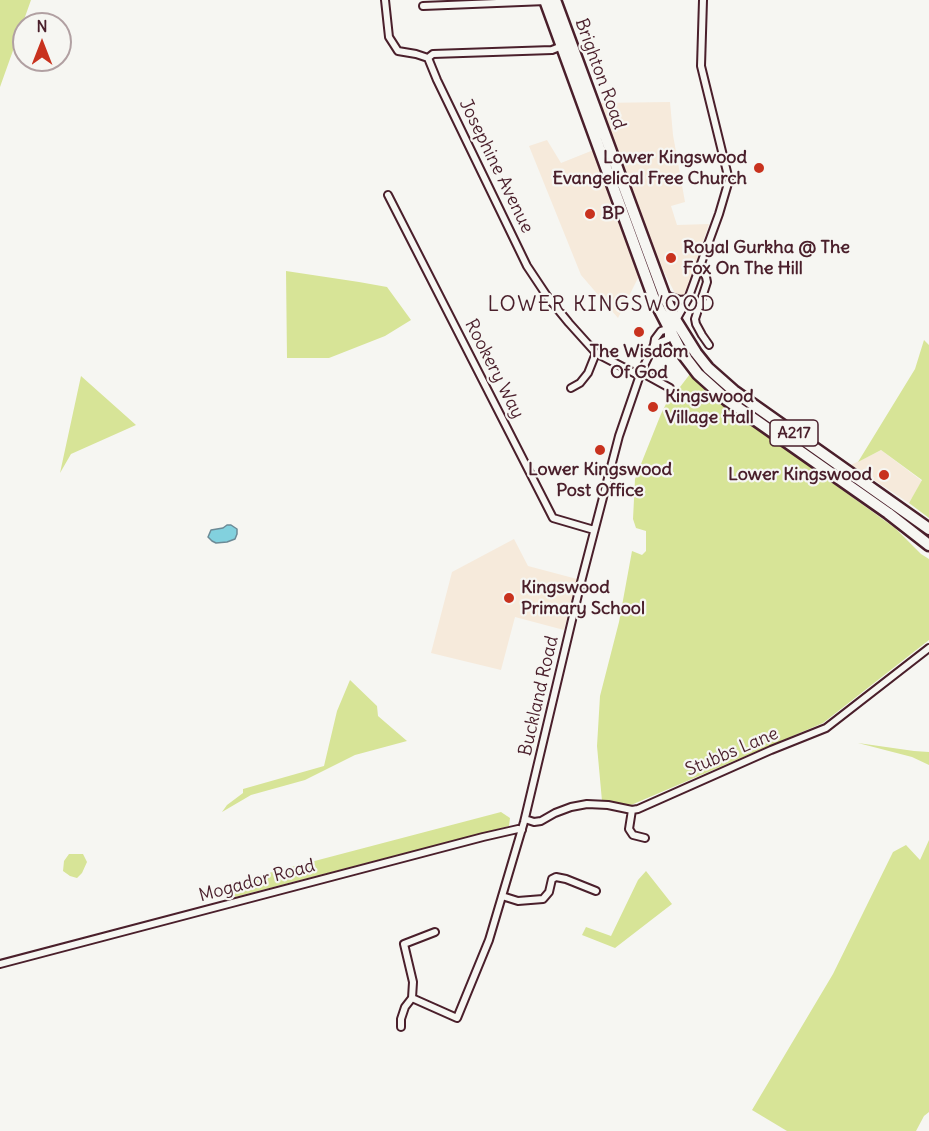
<!DOCTYPE html>
<html>
<head>
<meta charset="utf-8">
<style>
	body { margin:0 }
	#map { position:relative; width:929px; height:1131px; overflow:hidden; background:#f6f6f2; font-family:Delius,sans-serif }
	canvas { display:block }
	.north { position:absolute; left:12px; top:12px; width:60px; height:60px; box-sizing:border-box; background:#f6f6f2; border:2px solid #b1a0a2; border-radius:50%; rotate:0deg; font-size:16px; font-weight:700; line-height:24px; text-align:center; color:#4a1f2b }
	.north::after { content:''; display:block; margin:auto; width:21px; height:27px; background:#c8321e; clip-path:polygon(50% 0,100% 100%,50% 72%,0 100%) }
</style>
</head>
<body>
<div id="map">
<canvas width="929" height="1131"></canvas>
<div class="north">N</div>
</div>
<script>
const ctx = document.querySelector('canvas').getContext('2d');
ctx.lineJoin = 'round';
function fillPath(path, color) {
  ctx.fillStyle = color;
  ctx.fill(path, 'evenodd');
}
function toPath(rows) {
  const path = new Path2D();
  for (const r of rows) {
    path.moveTo(r[0], r[1]);
    for (let i = 2; i < r.length; i += 2) path.lineTo(r[i], r[i + 1]);
  }
  return path;
}
function trace(path, color, width, dash) {
  ctx.strokeStyle = color;
  ctx.lineWidth = width;
  ctx.lineCap = dash ? 'butt' : 'round';
  ctx.setLineDash(dash || []);
  ctx.stroke(path);
}
function label(font, color, halo, rows, align = 'center') {
  ctx.font = font + ' Delius,sans-serif';
  ctx.lineWidth = 4.5;
  ctx.setLineDash([]);
  ctx.textBaseline = 'middle';
  ctx.strokeStyle = halo;
  ctx.fillStyle = color;
  for (const [text, x, y, turn = 0] of rows) {
    ctx.save();
    ctx.translate(x, y);
    ctx.rotate((+turn || 0) * Math.PI / 180);
    ctx.textAlign = isNaN(turn) ? turn : align;
    if (halo) ctx.strokeText(text, 0, 0);
    ctx.fillText(text, 0, 0);
    ctx.restore();
  }
}
fillPath(toPath([
	[670,102,673,135,685,202,671,206,677,225,709,224,685,294,681,297,676,295,664,272,640,274,618,318,581,275,529,146,547,140,561,163,596,149,598,103],
	[881,450,922,481,909,503,851,465],
	[514,539,528,566,577,579,564,630,515,617,501,670,431,653,452,572]
]), '#f6eadb');
fillPath(toPath([
	[0,0,31,0,0,87],
	[286,271,359,282,387,287,411,320,385,336,329,358,287,358],
	[924,340,929,345,929,518,909,503,922,480,881,450,858,462,915,369],
	[690,374,719,401,895,528,921,554,929,559,929,640,823,723,631,805,602,801,597,746,600,696,619,622,632,551,642,555,646,551,646,531,636,528,633,519,635,479,661,414,669,398,680,387],
	[81,376,136,425,71,454,60,473],
	[350,680,377,706,378,716,407,741,355,755,305,780,251,795,222,812,227,805,243,793,243,789,324,766,337,711],
	[858,743,914,751,929,752,929,765,912,757],
	[501,812,510,818,509,826,235,897,227,884],
	[929,840,929,1112,924,1116,916,1131,787,1131,752,1110,833,974,893,852,906,845,920,860],
	[69,854,83,854,87,862,82,873,77,878,70,876,63,871,64,861],
	[646,871,672,904,615,948,582,935,586,927,611,936,638,880]
]), '#d7e497');
const water = toPath([
	[227,525,231,525,237,529,237,534,235,539,227,542,216,543,212,541,208,537,211,530,223,528,227,525]
]);
fillPath(water, '#82d1de');
trace(water, '#6c8a96', 1.5);
const street = toPath([
	[385,0,389,37,398,51,416,54,428,58],
	[423,6,546,1],
	[562,46,552,50,433,54,428,58,437,80,527,266,547,296,569,323,596,353,640,376],
	[388,195,553,518,594,530],
	[700,267,706,277,707,282,695,319,696,324,702,335,709,345],
	[665,295,680,300,688,299],
	[676,320,688,299,719,214,729,180,701,66,703,0],
	[654,345,668,339,668,330],
	[641,372,670,388],
	[571,388,580,383,588,373,596,353],
	[632,810,629,829,633,835,645,838],
	[525,819,534,822,541,821,555,813,571,807,587,804,608,805,632,810,638,809,771,750,826,728,929,648],
	[502,896,518,901,543,899,549,892,552,879,556,877,566,879,596,891],
	[435,932,404,944,413,982,412,998,457,1018,489,940,524,822,581,582,619,436,641,372,654,345,655,339,661,331,668,329],
	[0,964,483,837,518,829,522,830],
	[401,1027,401,1019,405,1007,412,998]
]);
const highway = toPath([
	[545,0,654,299,682,353,698,374,727,400,888,513,929,545],
	[555,0,664,295,676,321,696,353,708,368,734,391,929,529]
]);
trace(street, '#4a1f2b', 10);
trace(highway, '#4a1f2b', 15);
trace(street, '#f6f6f2', 6);
trace(highway, '#f6f6f2', 10);
for (const [x, y, r, color] of [
	[759,168,6,"#c8321e"],
	[590,214,6,"#c8321e"],
	[671,258,6,"#c8321e"],
	[639,332,6,"#c8321e"],
	[653,407,6,"#c8321e"],
	[600,450,6,"#c8321e"],
	[884,475,6,"#c8321e"],
	[509,598,6,"#c8321e"]
]) {
  const dot = new Path2D();
  dot.arc(x, y, r, 0, 2 * Math.PI);
  ctx.fillStyle = color;
  ctx.fill(dot);
  trace(dot, '#f6f6f2', 2);
}
for (const [x, y, w] of [
	[794,433,48]
]) {
  const box = new Path2D();
  box.roundRect(x - w / 2, y - 13, w, 26, 4.5);
  ctx.fillStyle = '#f6f6f2';
  ctx.fill(box);
  trace(box, '#4a1f2b', 1.5);
}
label('bold 16px', '#4a1f2b', null, [
	["A217",794,433]
]);
label('18px', '#4a1f2b', '#f6f6f2', [
	["Brighton Road",600,74,70],
	["Josephine Avenue",496,166,64],
	["Rookery Way",494,369,63],
	["Buckland Road",539,696,-77],
	["Stubbs Lane",732,752,-23],
	["Mogador Road",257,881,-15]
]);
label('bold 18px', '#4a1f2b', '#f6f6f2', [
	["Lower Kingswood",747,158,"right"],
	["Evangelical Free Church",747,179,"right"],
	["BP",602,214],
	["Royal Gurkha @ The",683,248],
	["Fox On The Hill",683,269],
	["The Wisdom",639,352,"center"],
	["Of God",639,373,"center"],
	["Kingswood",665,397],
	["Village Hall",665,418],
	["Lower Kingswood",600,470,"center"],
	["Post Office",600,491,"center"],
	["Lower Kingswood",872,475,"right"],
	["Kingswood",521,588],
	["Primary School",521,609]
], 'left');
ctx.letterSpacing = '1.5px';
label('21px', '#4a1f2b', '#f6f6f2', [
	["LOWER KINGSWOOD",602,305]
]);
ctx.letterSpacing = '0px';
</script>
</body>
</html>
